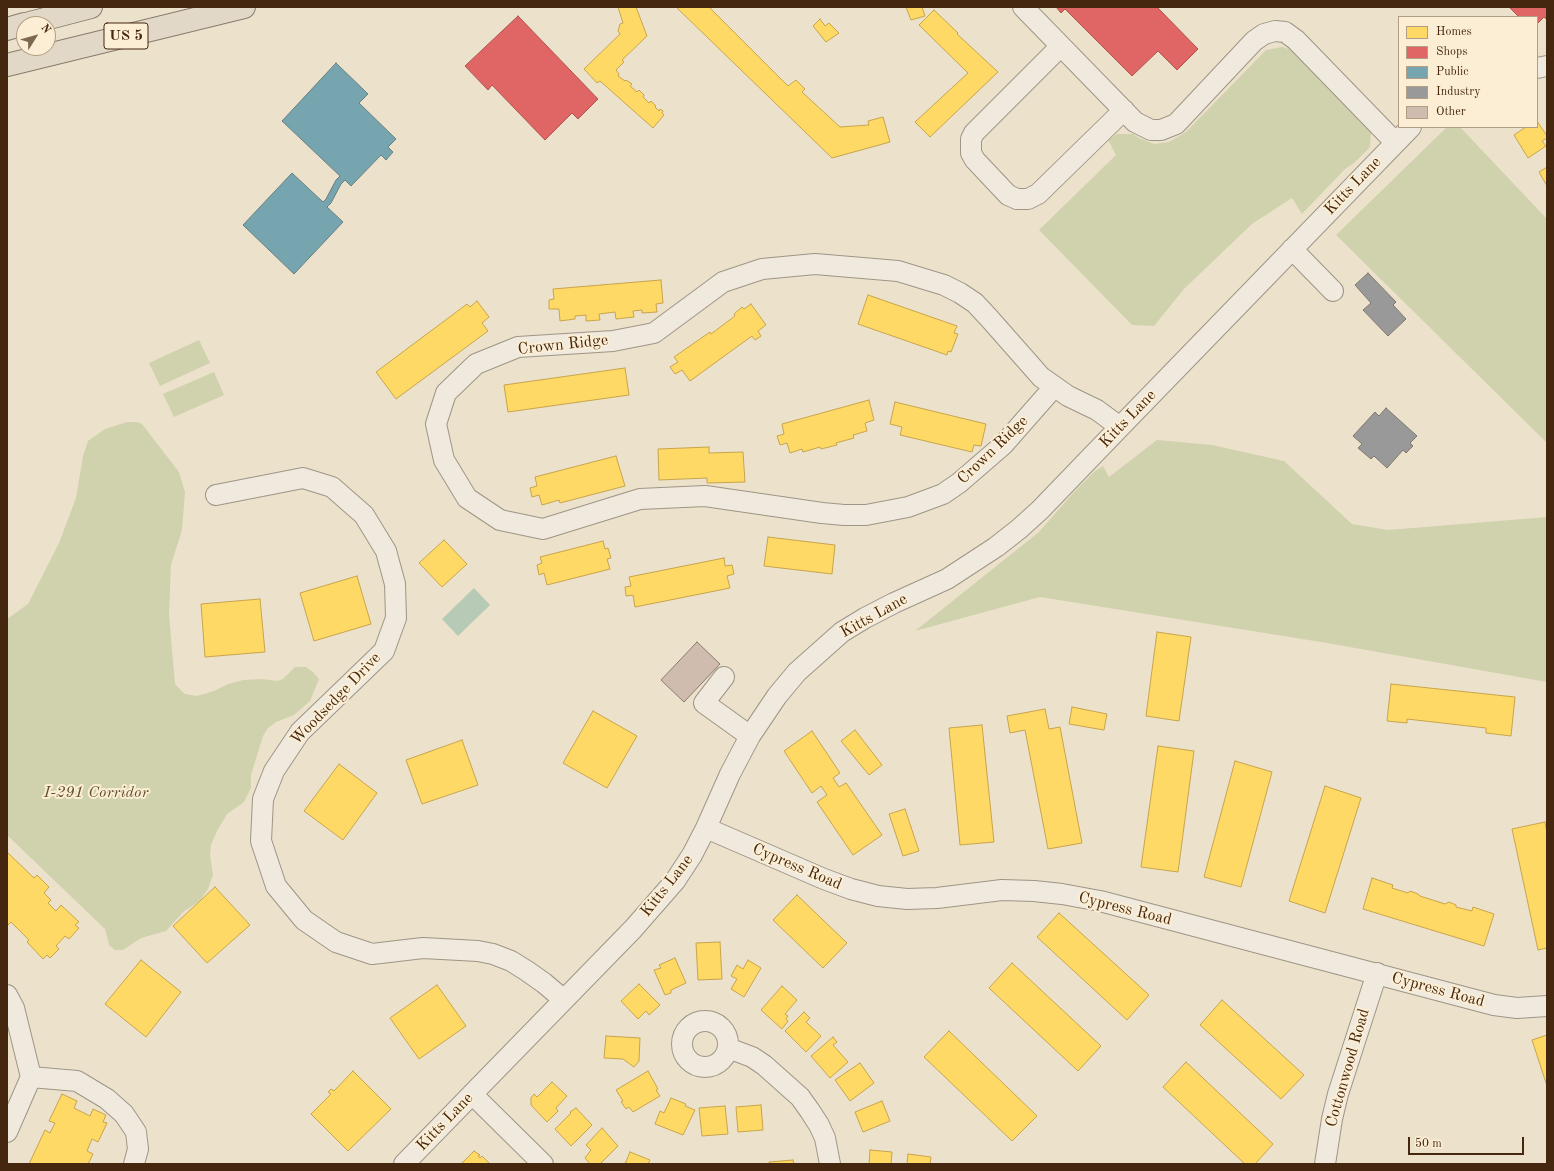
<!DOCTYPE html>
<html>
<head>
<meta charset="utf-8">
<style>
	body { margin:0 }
	#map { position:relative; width:1554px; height:1171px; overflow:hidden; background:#ece1cb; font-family:"Old Standard TT",serif }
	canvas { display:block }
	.frame { position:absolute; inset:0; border:8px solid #44270e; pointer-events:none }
	.legend { position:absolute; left:1398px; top:16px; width:140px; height:112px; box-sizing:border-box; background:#fceed4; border:1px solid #b29e85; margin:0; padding:5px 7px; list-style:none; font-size:12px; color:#44270e }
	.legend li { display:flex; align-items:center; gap:8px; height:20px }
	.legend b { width:20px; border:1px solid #b29e85 }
	.north { position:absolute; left:16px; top:16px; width:40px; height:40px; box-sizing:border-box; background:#fceed4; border:1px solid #b29e85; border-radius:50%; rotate:53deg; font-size:11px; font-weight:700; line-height:16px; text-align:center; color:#44270e }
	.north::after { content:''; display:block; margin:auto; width:14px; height:18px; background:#7f6850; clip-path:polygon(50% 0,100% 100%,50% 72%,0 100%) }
	.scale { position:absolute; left:1408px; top:1137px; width:116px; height:18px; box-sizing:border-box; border:2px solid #44270e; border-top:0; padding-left:5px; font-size:12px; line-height:14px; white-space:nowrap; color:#44270e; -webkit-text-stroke:3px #fceed4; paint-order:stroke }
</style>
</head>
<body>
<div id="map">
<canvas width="1554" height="1171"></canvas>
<div class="frame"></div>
<ul class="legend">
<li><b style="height:11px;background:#ffd966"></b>Homes</li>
<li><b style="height:11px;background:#e06666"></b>Shops</li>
<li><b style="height:11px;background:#76a5af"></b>Public</li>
<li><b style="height:11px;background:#999"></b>Industry</li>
<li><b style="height:11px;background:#cfbcae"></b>Other</li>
</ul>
<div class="north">N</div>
<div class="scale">50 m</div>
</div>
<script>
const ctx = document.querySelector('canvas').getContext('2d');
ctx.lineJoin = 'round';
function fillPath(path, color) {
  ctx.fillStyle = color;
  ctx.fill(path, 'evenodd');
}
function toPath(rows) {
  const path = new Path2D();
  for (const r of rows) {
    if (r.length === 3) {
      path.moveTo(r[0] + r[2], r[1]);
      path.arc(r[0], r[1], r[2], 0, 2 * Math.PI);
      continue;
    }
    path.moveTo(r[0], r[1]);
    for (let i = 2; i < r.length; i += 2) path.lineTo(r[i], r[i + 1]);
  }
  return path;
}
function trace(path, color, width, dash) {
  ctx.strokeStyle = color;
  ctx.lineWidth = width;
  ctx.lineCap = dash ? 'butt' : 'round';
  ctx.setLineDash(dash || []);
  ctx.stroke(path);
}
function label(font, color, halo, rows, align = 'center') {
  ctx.font = font + ' "Old Standard TT",serif';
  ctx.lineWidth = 4;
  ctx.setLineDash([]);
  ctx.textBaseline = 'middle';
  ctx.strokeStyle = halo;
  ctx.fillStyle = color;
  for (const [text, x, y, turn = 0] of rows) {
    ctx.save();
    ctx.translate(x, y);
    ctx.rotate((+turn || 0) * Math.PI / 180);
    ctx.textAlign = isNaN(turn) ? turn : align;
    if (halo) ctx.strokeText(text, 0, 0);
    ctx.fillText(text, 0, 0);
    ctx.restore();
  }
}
fillPath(toPath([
	[1282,47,1292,50,1366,122,1371,133,1370,147,1354,163,1345,169,1302,214,1292,198,1252,224,1184,289,1154,326,1132,325,1039,230,1116,155,1108,140,1117,134,1133,134,1139,138,1154,144,1169,142,1186,132,1266,50],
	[1447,127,1460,127,1547,219,1547,443,1336,235],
	[199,340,210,363,160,386,149,363],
	[214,372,224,395,174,417,163,394],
	[127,422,137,422,142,424,179,472,185,492,182,530,171,565,169,614,175,684,185,694,197,696,214,691,228,684,243,680,262,679,278,681,283,679,295,667,306,667,313,672,319,679,310,701,294,715,276,722,268,728,263,736,251,775,251,788,244,802,227,814,217,831,211,845,210,854,213,875,208,889,201,899,195,904,183,912,166,931,141,938,123,950,115,950,109,945,105,929,7,835,7,619,28,604,59,543,76,498,83,456,88,441,105,429],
	[1157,440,1212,445,1284,461,1352,524,1388,530,1547,517,1547,682,1327,643,1040,597,915,631,1039,532,1073,493,1095,471,1103,466,1109,477]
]), '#d0d2ad');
fillPath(toPath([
	[474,588,490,605,458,636,442,619]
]), '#b6cab5');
const homes = toPath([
	[618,7,636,7,647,36,622,60,624,62,616,70,619,74,618,76,625,81,626,80,632,84,630,86,637,92,639,90,644,95,643,97,649,103,651,101,656,106,655,107,659,111,660,109,663,111,662,113,664,115,653,128,600,81,597,83,584,69,620,34,618,31,620,24,623,23,618,7],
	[676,7,709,7,788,86,796,80,805,89,802,92,840,127,869,125,868,121,883,117,890,142,832,158,676,7],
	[906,7,922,7,925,16,911,20,906,7],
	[934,10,958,33,957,34,998,72,930,137,915,122,968,73,919,25,934,10],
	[820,19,825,26,829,23,839,33,826,42,813,26,820,19],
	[1537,121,1547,136,1547,138,1542,141,1546,146,1528,158,1514,135,1526,127,1537,127,1537,121],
	[1547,167,1547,186,1539,172,1547,167],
	[661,280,663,303,656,304,657,312,642,313,642,310,633,311,634,317,616,319,615,312,599,314,600,320,586,321,586,315,575,316,575,319,560,321,559,309,549,309,549,300,554,299,553,289,661,280],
	[868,295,957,326,954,333,958,334,951,352,948,351,947,355,858,324,868,295],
	[477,301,489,317,482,323,488,331,396,399,376,372,467,304,470,307,477,301],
	[751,304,766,325,758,331,761,336,755,340,752,336,690,381,682,370,675,374,670,367,678,362,674,357,710,332,711,334,735,316,734,314,742,307,744,309,751,304],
	[625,368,629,395,508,412,504,385,625,368],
	[869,400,874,420,865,423,867,431,853,435,854,438,836,443,837,445,821,449,820,447,803,452,802,449,790,453,787,443,780,445,777,436,784,434,782,424,869,400],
	[895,402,986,424,981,446,974,445,972,452,900,435,902,427,890,424,895,402],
	[709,447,709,453,743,452,745,482,707,483,707,478,659,480,658,449,709,447],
	[616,456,625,486,560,503,559,500,542,505,539,495,532,497,530,488,537,486,535,477,616,456],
	[768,537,835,545,832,574,764,566,768,537],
	[444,540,467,564,442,587,419,563,444,540],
	[603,541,605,549,608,548,611,558,607,559,610,569,547,585,544,573,539,575,537,565,542,563,540,557,603,541],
	[724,558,725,566,732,565,734,574,727,576,730,588,635,607,633,595,626,596,625,587,631,586,629,577,724,558],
	[357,576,371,624,314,641,300,593,357,576],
	[260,599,265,652,205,657,201,604,260,599],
	[1157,632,1191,637,1179,721,1146,716,1157,632],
	[1391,684,1515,697,1511,736,1486,733,1486,728,1407,719,1407,723,1387,721,1391,684],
	[1072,707,1107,714,1104,730,1069,724,1072,707],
	[1045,709,1049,729,1060,727,1082,843,1048,849,1025,730,1010,733,1007,716,1045,709],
	[593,711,637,736,607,788,563,763,593,711],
	[982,725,994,842,960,845,949,728,982,725],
	[855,730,882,765,869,775,841,741,855,730],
	[812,731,840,773,833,778,839,787,846,783,882,835,853,855,817,802,827,795,821,786,812,793,784,751,812,731],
	[462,740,478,785,422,804,406,760,462,740],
	[1158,746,1194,751,1178,872,1141,867,1158,746],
	[1235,761,1272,772,1241,887,1204,877,1235,761],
	[339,764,377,793,343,840,304,811,339,764],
	[1325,786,1361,798,1325,913,1289,901,1325,786],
	[905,809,919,851,903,856,889,814,905,809],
	[1545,822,1547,833,1547,948,1538,950,1512,829,1545,822],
	[7,852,34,878,37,875,49,887,44,893,51,900,48,903,56,911,61,905,79,922,75,925,79,928,69,939,65,936,56,946,59,949,50,958,47,955,43,959,27,942,29,940,11,922,7,926,7,852],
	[1372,878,1393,885,1392,888,1408,893,1410,891,1418,894,1420,896,1445,904,1449,902,1456,905,1456,907,1472,911,1473,907,1494,914,1484,946,1363,909,1372,878],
	[215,887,250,925,207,963,173,926,215,887],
	[797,895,847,943,823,968,773,920,797,895],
	[1059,913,1149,995,1127,1020,1037,937,1059,913],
	[720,942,722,979,698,980,696,943,720,942],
	[675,958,686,983,671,990,671,993,665,995,654,970,661,968,659,965,675,958],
	[141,960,181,992,146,1037,105,1004,141,960],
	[748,960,761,968,744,997,731,989,737,979,731,976,737,965,743,969,748,960],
	[1012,963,1101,1046,1078,1071,989,988,1012,963],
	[639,984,660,1005,649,1015,646,1011,638,1019,621,1001,639,984],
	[437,985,466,1026,419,1059,390,1018,437,985],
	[782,986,797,1000,785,1014,788,1016,786,1019,788,1021,782,1029,761,1010,782,986],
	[1222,1000,1304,1075,1281,1099,1200,1025,1222,1000],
	[804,1012,810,1018,806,1022,821,1036,806,1052,785,1031,804,1012],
	[949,1031,1037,1116,1012,1141,924,1057,949,1031],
	[1547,1035,1547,1086,1532,1040,1547,1035],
	[606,1036,640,1038,639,1061,634,1067,623,1059,604,1058,606,1036],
	[833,1037,837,1042,833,1045,848,1062,830,1078,811,1056,833,1037],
	[1186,1062,1273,1144,1255,1164,1245,1164,1163,1087,1186,1062],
	[860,1063,874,1083,850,1101,835,1080,860,1063],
	[353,1071,391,1109,348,1151,311,1114,331,1094,328,1092,331,1089,334,1091,353,1071],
	[648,1071,658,1089,656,1090,660,1096,633,1112,629,1107,626,1109,621,1102,623,1101,616,1090,648,1071],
	[552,1082,567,1096,556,1108,558,1111,547,1122,531,1105,531,1098,534,1094,537,1097,552,1082],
	[62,1094,77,1101,74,1108,90,1116,93,1109,106,1115,103,1122,107,1123,98,1142,92,1139,87,1151,93,1154,88,1164,29,1164,45,1130,50,1133,55,1123,49,1121,62,1094],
	[671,1098,686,1104,685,1106,695,1110,683,1135,655,1124,660,1111,664,1113,671,1098],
	[882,1101,890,1121,863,1132,855,1112,882,1101],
	[761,1105,763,1130,738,1132,736,1107,761,1105],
	[725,1106,728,1134,702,1136,699,1108,725,1106],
	[576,1108,592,1125,571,1146,555,1129,571,1113,570,1112,576,1108],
	[602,1128,618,1146,600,1164,590,1164,585,1158,591,1150,586,1145,602,1128],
	[870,1150,892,1152,891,1164,869,1164,870,1150],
	[474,1151,480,1155,478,1156,480,1158,482,1156,490,1164,461,1164,474,1151],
	[630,1152,650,1160,648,1164,625,1164,630,1152],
	[908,1154,931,1157,930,1164,907,1164,908,1154],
	[793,1160,794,1164,769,1164,769,1162,793,1160]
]);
fillPath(homes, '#ffd966');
trace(homes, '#c7a44c', 1);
const shops = toPath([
	[1056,7,1157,7,1198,49,1177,70,1158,51,1132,76,1065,9,1061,13,1056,7],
	[1509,7,1547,7,1547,20,1544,17,1537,24,1537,17,1519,17,1509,7],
	[518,16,598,99,578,119,572,113,545,140,492,85,488,90,465,66,518,16]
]);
fillPath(shops, '#e06666');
trace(shops, '#b1534c', 1);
const public = toPath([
	[336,63,368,94,359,103,396,139,388,147,393,152,386,160,381,155,351,186,345,180,341,184,331,203,327,207,343,222,294,274,243,225,292,173,323,202,326,199,336,180,340,176,282,121,336,63]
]);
fillPath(public, '#76a5af');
trace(public, '#677f7f', 1);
const industry = toPath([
	[1368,273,1396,302,1393,305,1406,319,1388,336,1363,310,1371,303,1355,285,1368,273],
	[1386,408,1417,436,1410,443,1413,446,1406,453,1403,450,1387,468,1374,456,1371,459,1358,448,1362,444,1353,436,1375,412,1379,416,1386,408]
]);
fillPath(industry, '#999');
trace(industry, '#80776f', 1);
const building = toPath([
	[697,642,720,664,684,702,661,680,697,642]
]);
fillPath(building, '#cfbcae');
trace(building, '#867b6d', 1);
const minor = toPath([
	[1023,7,1135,122,1151,130,1161,130,1176,124,1254,41,1264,34,1275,31,1285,32,1296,40,1395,142],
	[1061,46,974,133,971,139,971,153,975,160,1008,195,1017,199,1028,199,1038,194,1124,110],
	[1537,68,1547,66],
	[1292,249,1333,291],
	[1054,387,1003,445,959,483,943,494,908,507,866,515,844,515,822,513,705,496,640,499,543,529,500,520,467,498,444,460,436,424,446,393,476,364,518,347,613,341,654,333,723,282,762,269,815,264,898,271,944,285,960,293,975,303,989,318,1041,377,1068,396,1097,410,1120,427],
	[216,495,303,478,332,487,364,515,386,551,395,584,396,618,384,651,300,732,274,771,263,799,261,841,276,886,304,920,336,942,372,954,423,948,478,951,493,954,511,961,527,971,544,983,564,1000],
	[724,677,704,703,750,736],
	[706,828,824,879,851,889,878,896,907,899,937,898,1002,890,1034,891,1062,894,1100,901,1494,1005,1517,1008,1547,1006],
	[7,995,14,1008,31,1077],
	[705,1044,23],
	[728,1048,752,1057,764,1065,800,1097,810,1111,819,1125,825,1138,830,1164],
	[472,1094,543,1164],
	[7,1132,31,1077,77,1081,107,1099,124,1114,136,1132,138,1149,134,1164],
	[404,1164,633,929,675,881,692,855,706,828,730,774,750,736,777,696,797,672,842,632,865,618,894,603,947,579,996,547,1019,529,1040,510,1120,427,1411,127],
	[1325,1164,1332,1119,1338,1094,1377,973]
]);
const highway = toPath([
	[26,24,91,7],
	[7,29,24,24],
	[7,65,244,7]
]);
trace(minor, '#9f9585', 22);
trace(highway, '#867b6d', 24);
trace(minor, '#efe9de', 20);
trace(highway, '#e2d8c8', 22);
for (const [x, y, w] of [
	[126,36,44]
]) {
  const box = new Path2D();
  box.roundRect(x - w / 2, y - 13, w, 26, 3);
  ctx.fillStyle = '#fceed4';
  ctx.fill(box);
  trace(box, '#44270e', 1);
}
label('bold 15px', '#44270e', null, [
	["US 5",126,36]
]);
label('16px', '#44270e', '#fceed4', [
	["Kitts Lane",1353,186,-46],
	["Crown Ridge",563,345,-6],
	["Kitts Lane",1128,419,-46],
	["Crown Ridge",993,450,-44],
	["Kitts Lane",874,616,-29],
	["Woodsedge Drive",336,699,-46],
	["Cypress Road",797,867,23],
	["Kitts Lane",667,886,-52],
	["Cypress Road",1125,909,14],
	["Cypress Road",1438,990,15],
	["Cottonwood Road",1348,1068,-74],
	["Kitts Lane",445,1122,-46]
]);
label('italic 16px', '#624f30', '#fceed4', [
	["I-291 Corridor",96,793]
]);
</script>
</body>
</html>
